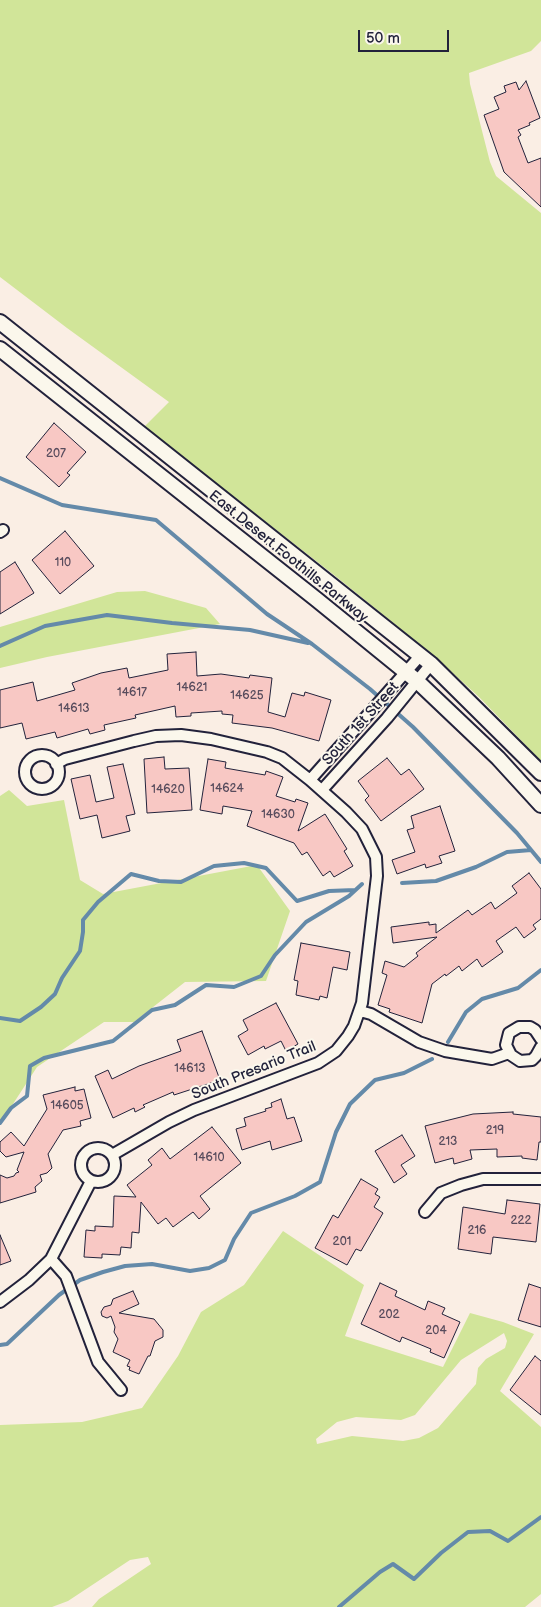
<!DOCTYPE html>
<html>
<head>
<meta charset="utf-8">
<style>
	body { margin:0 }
	#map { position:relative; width:541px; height:1607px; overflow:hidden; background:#faeee4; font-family:"Balsamiq Sans",sans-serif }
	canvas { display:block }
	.scale { position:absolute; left:358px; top:30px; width:91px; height:22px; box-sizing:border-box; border:2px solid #22223b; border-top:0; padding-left:6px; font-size:15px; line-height:18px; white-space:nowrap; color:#22223b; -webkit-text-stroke:4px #fbf7ec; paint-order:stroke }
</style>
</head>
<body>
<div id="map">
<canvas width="541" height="1607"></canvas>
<div class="scale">50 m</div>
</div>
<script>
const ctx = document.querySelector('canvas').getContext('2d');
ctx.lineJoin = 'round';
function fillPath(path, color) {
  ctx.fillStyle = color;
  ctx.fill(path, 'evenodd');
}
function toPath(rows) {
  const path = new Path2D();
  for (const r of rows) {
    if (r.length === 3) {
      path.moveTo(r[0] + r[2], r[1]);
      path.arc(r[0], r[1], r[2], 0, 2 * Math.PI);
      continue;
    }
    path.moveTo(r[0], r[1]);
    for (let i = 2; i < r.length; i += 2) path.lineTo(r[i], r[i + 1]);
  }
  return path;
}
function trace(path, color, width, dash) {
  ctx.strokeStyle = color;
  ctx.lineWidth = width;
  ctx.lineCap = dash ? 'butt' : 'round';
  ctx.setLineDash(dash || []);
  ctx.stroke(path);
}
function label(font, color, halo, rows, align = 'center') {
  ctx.font = font + ' "Balsamiq Sans",sans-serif';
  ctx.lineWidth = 4;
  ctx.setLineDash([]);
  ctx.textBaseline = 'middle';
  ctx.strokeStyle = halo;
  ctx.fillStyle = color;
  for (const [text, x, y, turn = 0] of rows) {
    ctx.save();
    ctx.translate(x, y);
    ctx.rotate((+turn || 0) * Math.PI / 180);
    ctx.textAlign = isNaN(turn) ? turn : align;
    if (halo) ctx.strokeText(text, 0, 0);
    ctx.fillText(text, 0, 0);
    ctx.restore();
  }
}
fillPath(toPath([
	[0,0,541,0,541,41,531,51,469,73,470,84,490,162,496,176,541,213,541,761,479,697,434,656,334,575,144,427,169,402,67,328,0,277],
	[145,591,206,608,220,624,47,657,0,668,0,627,117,592],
	[9,790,27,806,64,800,80,880,103,894,257,865,290,911,266,981,185,982,134,1022,104,1022,37,1067,0,1124,0,796],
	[283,1231,364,1285,345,1336,443,1367,470,1313,503,1322,534,1334,500,1391,541,1427,541,1594,525,1607,92,1607,99,1599,151,1564,148,1557,130,1560,68,1601,52,1607,0,1607,0,1425,82,1422,142,1408,178,1356,201,1312,244,1285],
	[504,1333,507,1341,505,1348,486,1359,478,1368,476,1384,438,1428,419,1438,403,1441,352,1436,317,1444,316,1439,337,1422,356,1417,401,1420,415,1415,461,1360]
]), '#d1e599');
trace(toPath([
	[0,478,62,505,156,520,267,614,312,644,370,689,413,727,517,833,541,862],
	[0,646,45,626,107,615,172,623,250,630,308,643],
	[402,883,436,881,476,867,507,852,531,850],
	[0,1018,20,1021,41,1007,55,994,62,978,80,951,83,932,83,920,98,902,131,874,159,881,181,882,214,866,244,863,266,868,297,901,329,891,355,890],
	[448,1042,466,1012,482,999,518,988,541,970],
	[0,1123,11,1108,27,1096,30,1066,44,1058,113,1041,152,1010,175,1005,206,985,234,987,261,976,275,955,306,922,349,896,362,884],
	[0,1345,7,1344,59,1295,80,1280,103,1272,125,1266,152,1264,190,1271,209,1268,225,1260,234,1239,251,1213,295,1196,320,1182,336,1132,350,1104,375,1080,404,1073,432,1059],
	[339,1607,380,1572,393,1564,414,1579,441,1553,468,1532,490,1531,508,1541,541,1517]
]), '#648aa9', 4);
const building = toPath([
	[526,81,540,118,529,123,530,125,518,130,521,135,518,137,528,163,541,158,541,207,504,172,484,115,499,109,494,97,506,92,504,86,516,82,519,90,526,81],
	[54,423,86,452,67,473,70,475,59,487,26,457,54,423],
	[65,531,94,566,60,594,32,560,65,531],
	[15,562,34,593,0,614,0,572,15,562],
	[196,652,197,676,221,674,249,678,250,675,272,678,268,712,285,717,292,693,304,696,305,692,331,700,319,741,272,728,232,723,233,715,222,714,222,711,191,713,191,716,176,717,175,706,135,715,136,718,104,725,105,730,90,734,88,729,57,738,55,732,26,739,22,723,0,728,0,690,33,682,37,701,75,690,72,683,101,673,127,668,129,678,168,670,167,654,196,652],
	[164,757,165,769,189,768,192,810,147,813,144,759,164,757],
	[387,758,401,775,409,769,424,789,381,821,365,800,369,796,358,781,387,758],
	[208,759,226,762,225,768,265,775,266,771,283,777,276,796,295,802,296,799,308,803,298,831,325,814,347,849,344,851,353,866,334,877,330,871,323,876,307,852,302,855,294,843,247,826,252,811,223,806,222,814,200,810,208,759],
	[123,764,135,814,126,816,130,831,102,838,97,815,80,819,71,779,90,775,96,802,114,798,107,767,123,764],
	[440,806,455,851,439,856,442,863,426,868,425,864,397,874,392,860,415,852,407,830,414,828,411,816,440,806],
	[529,873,541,889,541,919,533,925,536,929,524,938,516,927,496,941,503,952,482,967,477,959,462,971,459,966,446,976,445,974,432,984,422,1023,389,1012,390,1009,378,1005,387,975,382,973,385,961,404,967,418,956,416,953,437,937,393,943,391,927,429,922,429,925,436,924,436,933,468,910,472,915,491,902,495,909,517,893,512,886,529,873],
	[301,943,350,952,347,970,333,967,327,998,320,996,319,1000,296,995,298,981,294,980,301,943],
	[276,1003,298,1044,286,1051,281,1041,265,1049,264,1046,248,1055,238,1036,248,1030,243,1020,276,1003],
	[202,1031,220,1080,174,1095,173,1092,143,1105,145,1107,135,1112,134,1108,113,1118,95,1076,108,1070,112,1079,139,1066,181,1051,177,1040,202,1031],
	[75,1087,75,1091,84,1089,91,1118,80,1121,81,1126,63,1130,48,1154,52,1168,47,1173,40,1175,42,1181,35,1187,36,1192,0,1203,0,1175,7,1178,14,1176,16,1173,19,1172,17,1170,24,1152,6,1157,0,1151,0,1142,11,1132,24,1146,47,1109,43,1095,75,1087],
	[281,1099,287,1119,294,1117,302,1141,272,1150,270,1141,242,1150,236,1129,246,1126,244,1118,266,1111,265,1109,272,1107,271,1103,281,1099],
	[513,1112,513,1114,541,1117,541,1142,539,1142,537,1160,522,1158,522,1156,497,1157,497,1149,470,1150,472,1159,454,1164,453,1158,435,1163,425,1126,473,1114,513,1112],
	[212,1127,241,1163,200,1196,210,1209,199,1219,193,1212,173,1227,166,1218,158,1224,141,1202,139,1233,132,1232,131,1248,121,1247,120,1255,102,1254,102,1258,84,1257,86,1230,95,1231,95,1226,113,1227,114,1196,136,1197,127,1185,152,1165,148,1160,162,1148,170,1159,212,1127],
	[402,1135,415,1156,401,1165,407,1174,394,1183,375,1151,402,1135],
	[361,1179,378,1189,375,1194,380,1197,374,1207,383,1213,361,1251,356,1249,347,1265,315,1248,333,1215,338,1218,361,1179],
	[507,1200,540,1204,536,1242,493,1237,491,1254,458,1249,463,1207,505,1214,507,1200],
	[0,1235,11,1261,0,1265,0,1235],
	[380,1283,397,1291,395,1296,425,1310,428,1301,445,1308,442,1314,460,1322,444,1358,430,1352,431,1349,402,1337,400,1342,361,1324,380,1283],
	[529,1284,541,1288,541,1327,518,1320,529,1284],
	[133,1291,139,1304,119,1313,154,1319,163,1330,163,1337,155,1341,150,1356,148,1356,139,1374,129,1370,130,1367,127,1366,130,1360,113,1352,118,1339,114,1332,115,1327,111,1316,107,1318,102,1316,101,1312,104,1307,111,1305,113,1299,133,1291],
	[535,1356,541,1361,541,1415,510,1390,535,1356]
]);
fillPath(building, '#f8c8c4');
trace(building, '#22223b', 1);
const street = toPath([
	[0,532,3,530],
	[42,772,17],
	[56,764,65,759,134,741,156,736,181,735,211,739,267,752,282,758,310,780,346,812,362,829,376,857,377,876,362,1003,354,1026,348,1036,336,1051,318,1063,194,1110,169,1122,112,1155],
	[310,780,420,656],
	[322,790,387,718,431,664],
	[360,1011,371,1014,419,1042,445,1051,492,1059,509,1053],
	[541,1039,535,1030,530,1027,519,1027,509,1033,506,1045,511,1055,520,1061,532,1060,536,1056,541,1047],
	[98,1165,17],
	[425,1212,441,1193,461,1185,483,1179,541,1179],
	[51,1259,66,1276,98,1362,121,1390],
	[0,1302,29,1280,51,1259,91,1181]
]);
const secondary = toPath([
	[0,322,431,664,541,773],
	[0,349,316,599,417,681,498,758,541,805]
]);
trace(street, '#22223b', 14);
trace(secondary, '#22223b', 18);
trace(street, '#fbf7ec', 10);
trace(secondary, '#fbf7ec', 14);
label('12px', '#584c5d', null, [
	["207",56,454],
	["110",63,563],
	["14621",192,688],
	["14617",132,693],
	["14625",247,696],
	["14613",74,709],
	["14624",227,789],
	["14620",168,790],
	["14630",278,815],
	["14613",190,1069],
	["14605",67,1106],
	["219",495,1131],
	["213",448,1142],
	["14610",209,1158],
	["222",521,1221],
	["216",477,1231],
	["201",342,1242],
	["202",389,1315],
	["204",436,1331]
]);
label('15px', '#22223b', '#fbf7ec', [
	["East Desert Foothills Parkway",288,557,39],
	["South 1st Street",361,724,-48],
	["South Presario Trail",254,1071,-22]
]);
</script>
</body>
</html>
